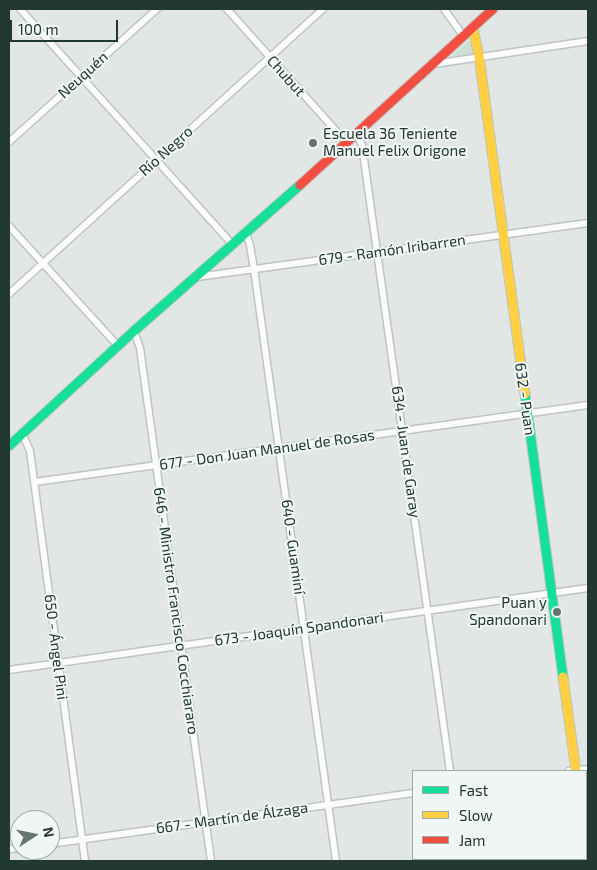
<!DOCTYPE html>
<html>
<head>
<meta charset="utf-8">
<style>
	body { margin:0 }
	#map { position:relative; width:597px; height:870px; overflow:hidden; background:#e2e7e5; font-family:"Exo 2",sans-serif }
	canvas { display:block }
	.frame { position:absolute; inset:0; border:10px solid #223832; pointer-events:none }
	.legend { position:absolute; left:412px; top:770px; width:175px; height:90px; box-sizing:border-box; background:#f0f6f3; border:1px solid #9eaaa6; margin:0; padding:6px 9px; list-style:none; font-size:15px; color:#223832 }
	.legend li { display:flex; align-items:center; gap:10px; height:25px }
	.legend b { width:25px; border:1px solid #9eaaa6 }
	.north { position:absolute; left:10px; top:810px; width:50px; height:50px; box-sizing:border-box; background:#f0f6f3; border:1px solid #9eaaa6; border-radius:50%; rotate:79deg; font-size:14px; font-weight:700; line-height:20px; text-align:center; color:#223832 }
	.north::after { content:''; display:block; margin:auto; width:18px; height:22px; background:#657571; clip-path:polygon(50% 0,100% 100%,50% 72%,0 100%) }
	.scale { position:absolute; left:10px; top:20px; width:108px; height:22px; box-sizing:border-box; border:2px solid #223832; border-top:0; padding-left:6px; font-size:15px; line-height:18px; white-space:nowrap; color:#223832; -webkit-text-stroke:4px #f0f6f3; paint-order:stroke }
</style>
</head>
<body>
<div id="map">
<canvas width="597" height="870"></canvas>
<div class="frame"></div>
<ul class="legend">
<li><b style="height:6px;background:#16e098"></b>Fast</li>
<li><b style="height:6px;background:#ffcf43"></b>Slow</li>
<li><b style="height:6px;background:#f24e42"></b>Jam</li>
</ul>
<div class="north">N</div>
<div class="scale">100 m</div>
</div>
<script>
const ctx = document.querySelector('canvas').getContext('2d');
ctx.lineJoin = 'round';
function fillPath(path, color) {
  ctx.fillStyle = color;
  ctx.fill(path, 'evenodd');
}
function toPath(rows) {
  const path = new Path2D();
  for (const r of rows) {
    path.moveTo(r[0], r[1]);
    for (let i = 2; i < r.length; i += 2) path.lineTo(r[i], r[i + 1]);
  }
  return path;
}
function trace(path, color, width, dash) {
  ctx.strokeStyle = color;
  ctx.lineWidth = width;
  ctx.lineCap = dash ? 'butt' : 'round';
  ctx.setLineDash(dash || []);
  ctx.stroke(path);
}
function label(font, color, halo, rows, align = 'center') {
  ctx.font = font + ' "Exo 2",sans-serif';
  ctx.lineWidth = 4;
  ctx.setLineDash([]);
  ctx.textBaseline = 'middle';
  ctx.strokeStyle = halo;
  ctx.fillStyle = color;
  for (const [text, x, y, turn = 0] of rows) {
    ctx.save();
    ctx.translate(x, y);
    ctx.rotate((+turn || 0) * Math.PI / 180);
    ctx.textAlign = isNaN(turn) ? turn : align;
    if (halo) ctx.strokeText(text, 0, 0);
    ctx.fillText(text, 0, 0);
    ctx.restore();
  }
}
fillPath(toPath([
	[469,41,472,42,473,45,474,49,471,54,455,56,453,54]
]), '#ccdfd2');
const street = toPath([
	[20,9,233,245],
	[227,9,346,142],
	[444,9,464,37],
	[434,64,588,41],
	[356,133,362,145,450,771],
	[9,142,157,9],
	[9,226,118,346],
	[246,234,250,245,254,269,336,861],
	[197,277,588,223],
	[9,294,323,9],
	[134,331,140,348,211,861],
	[22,433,30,451,85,861],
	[35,482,588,405],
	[9,670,588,588],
	[569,771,588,769],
	[586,841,588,859],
	[50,844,413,793],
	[9,849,20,848],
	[462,859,463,861]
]);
const fast = toPath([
	[525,394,563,677],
	[9,446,134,331,300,185]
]);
const slow = toPath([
	[473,28,479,56,525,394],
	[563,677,576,771]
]);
const jam = toPath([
	[300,185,493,9]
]);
trace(street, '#bfc4c2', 9);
trace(fast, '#bec5c2', 11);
trace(slow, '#bec5c2', 11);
trace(jam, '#bec5c2', 11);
trace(street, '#fbfbfb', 6);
trace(fast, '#16e098', 9);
trace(slow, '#ffcf43', 9);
trace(jam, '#f24e42', 9);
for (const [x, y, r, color] of [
	[313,143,5,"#657571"],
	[557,612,5,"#657571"]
]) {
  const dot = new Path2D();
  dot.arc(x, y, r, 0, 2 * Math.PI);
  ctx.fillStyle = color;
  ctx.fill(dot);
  trace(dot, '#f0f6f3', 2);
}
label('15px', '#223832', '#f0f6f3', [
	["Neuquén",83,75,-42],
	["Chubut",286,76,48],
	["Río Negro",166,151,-42],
	["679 - Ramón Iribarren",392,250,-8],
	["632 - Puan",525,399,82],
	["677 - Don Juan Manuel de Rosas",267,450,-8],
	["634 - Juan de Garay",406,452,82],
	["640 - Guaminí",293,547,82],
	["646 - Ministro Francisco Cocchiararo",176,611,82],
	["673 - Joaquín Spandonari",299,629,-8],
	["650 - Ángel Pini",56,647,83],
	["667 - Martín de Álzaga",232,818,-8]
]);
label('15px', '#223832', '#f0f6f3', [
	["Escuela 36 Teniente",323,134],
	["Manuel Felix Origone",323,151],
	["Puan y",547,603,"right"],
	["Spandonari",547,620,"right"]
], 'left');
</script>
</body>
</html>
